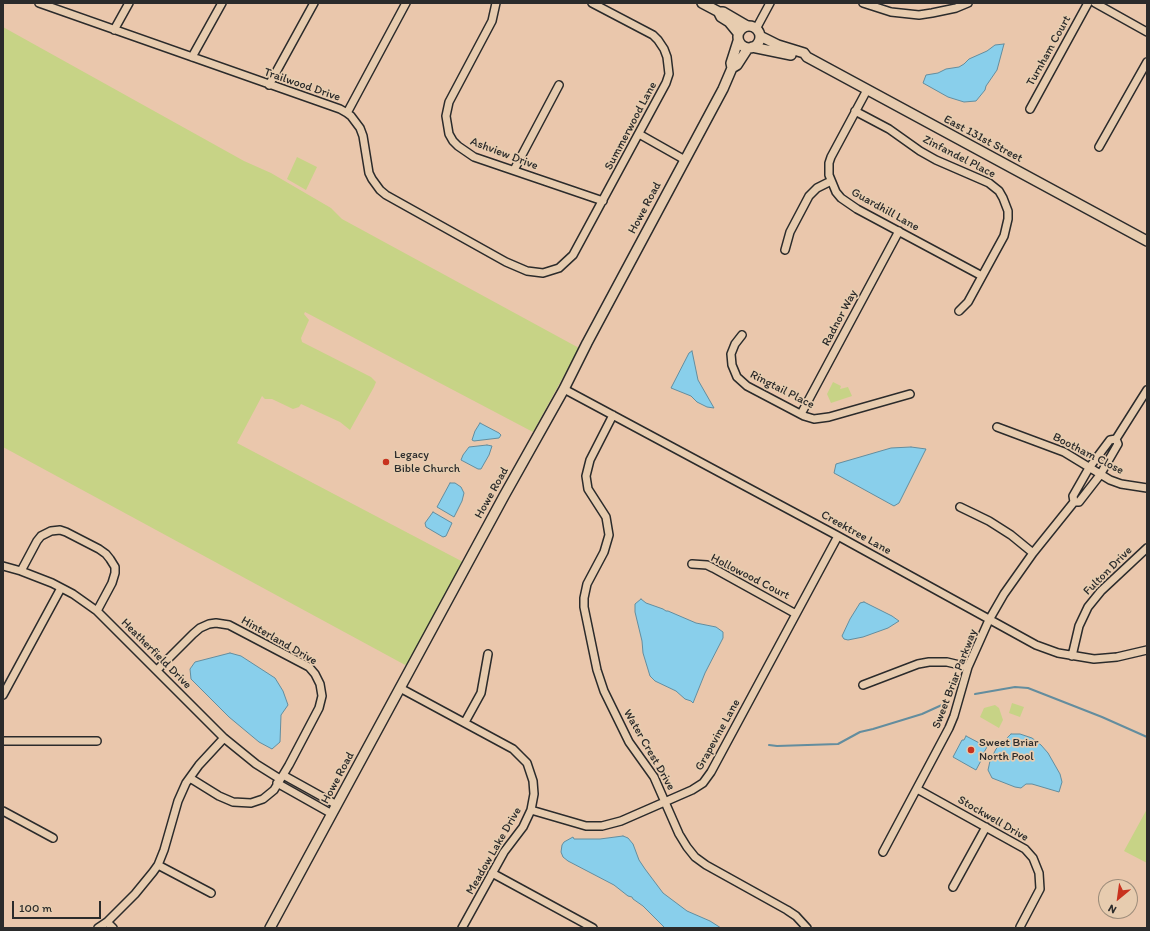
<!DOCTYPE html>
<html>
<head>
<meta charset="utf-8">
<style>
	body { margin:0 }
	#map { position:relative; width:1150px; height:931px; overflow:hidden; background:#eac7ac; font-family:Itim,sans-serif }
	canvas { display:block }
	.frame { position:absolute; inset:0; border:4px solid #2b2b2b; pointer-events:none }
	.north { position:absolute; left:1098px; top:879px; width:40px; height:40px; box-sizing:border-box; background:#e7ccaf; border:1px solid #9c8c7a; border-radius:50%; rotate:209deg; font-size:11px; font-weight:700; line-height:16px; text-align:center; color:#2b2b2b }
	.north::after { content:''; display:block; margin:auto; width:14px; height:18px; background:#c8321e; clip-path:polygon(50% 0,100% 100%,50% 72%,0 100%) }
	.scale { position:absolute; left:12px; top:901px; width:89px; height:18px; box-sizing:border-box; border:2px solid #2b2b2b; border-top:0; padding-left:5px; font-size:12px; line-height:14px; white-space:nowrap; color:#2b2b2b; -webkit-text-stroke:3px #e7ccaf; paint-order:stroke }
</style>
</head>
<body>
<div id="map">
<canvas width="1150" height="931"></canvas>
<div class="frame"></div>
<div class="north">N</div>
<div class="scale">100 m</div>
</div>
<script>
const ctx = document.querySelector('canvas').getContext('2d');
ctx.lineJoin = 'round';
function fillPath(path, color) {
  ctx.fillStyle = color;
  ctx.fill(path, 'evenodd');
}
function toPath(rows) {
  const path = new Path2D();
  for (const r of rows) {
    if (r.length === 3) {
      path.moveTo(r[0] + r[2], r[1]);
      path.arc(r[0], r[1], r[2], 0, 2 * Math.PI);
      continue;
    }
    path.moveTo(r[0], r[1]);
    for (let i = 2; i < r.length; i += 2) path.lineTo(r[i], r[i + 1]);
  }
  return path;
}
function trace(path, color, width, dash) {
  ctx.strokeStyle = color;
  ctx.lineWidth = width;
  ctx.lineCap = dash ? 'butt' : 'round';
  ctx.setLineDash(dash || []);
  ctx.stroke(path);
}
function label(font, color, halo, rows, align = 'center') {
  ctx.font = font + ' Itim,sans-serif';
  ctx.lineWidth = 3.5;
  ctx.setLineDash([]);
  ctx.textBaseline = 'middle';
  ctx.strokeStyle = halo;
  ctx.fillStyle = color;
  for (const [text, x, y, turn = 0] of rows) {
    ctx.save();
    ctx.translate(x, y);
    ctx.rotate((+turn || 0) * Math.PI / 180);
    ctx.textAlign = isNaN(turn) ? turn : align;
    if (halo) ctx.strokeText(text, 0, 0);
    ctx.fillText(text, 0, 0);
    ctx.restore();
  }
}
fillPath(toPath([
	[3,27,244,161,271,173,331,208,342,219,579,348,533,432,305,312,304,314,309,320,301,338,302,342,371,377,376,382,374,387,350,430,340,422,301,404,299,407,293,409,272,399,265,399,262,396,237,443,465,563,407,666,3,447],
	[297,157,317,167,306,190,287,179],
	[833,382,841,386,840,389,848,387,852,396,831,403,827,394],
	[1012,703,1024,707,1020,717,1009,713],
	[995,705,999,708,1003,720,999,728,980,717,984,708],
	[1147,809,1147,863,1124,851]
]), '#c7d386');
const water = toPath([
	[1004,44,997,70,986,86,985,90,976,101,964,102,948,97,923,83,926,75,938,73,946,69,959,67,964,64,969,59,987,51,995,45,1004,44],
	[692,351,698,380,714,408,707,407,697,402,691,396,671,388,689,353,692,351],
	[480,423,499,433,501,435,499,438,474,441,472,440,475,431,480,423],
	[487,445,492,446,489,455,481,469,478,469,461,460,463,455,469,447,487,445],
	[911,447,926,449,899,503,894,506,834,473,836,464,891,448,911,447],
	[450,483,455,483,461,487,464,493,462,501,454,517,437,507,450,483],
	[433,512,452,523,446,536,443,537,426,527,425,523,433,512],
	[641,599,646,603,663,609,666,611,668,611,696,623,716,627,723,632,723,638,705,673,693,703,691,701,685,699,676,691,655,681,650,676,643,653,642,641,635,612,635,604,641,599],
	[864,602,892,616,899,621,888,628,863,637,848,640,844,639,842,636,850,619,860,603,864,602],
	[230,653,241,656,275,678,283,691,288,705,281,715,280,742,272,749,259,742,229,717,191,679,190,669,195,662,230,653],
	[1011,734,1020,734,1032,738,1041,745,1048,753,1060,774,1062,782,1059,792,1032,784,1026,784,1021,788,1015,787,992,778,988,770,990,761,996,749,1011,734],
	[966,736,987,747,983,754,984,755,976,770,953,757,962,740,964,740,966,736],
	[623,836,628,838,633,844,639,860,645,869,663,893,687,911,710,921,721,928,665,928,643,906,633,899,632,897,628,896,614,885,568,861,563,857,561,852,562,845,564,842,573,837,574,839,600,839,623,836]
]);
fillPath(water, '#89cfeb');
trace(water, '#638d9e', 1);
trace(toPath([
	[975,694,1015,687,1028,688,1102,717,1147,737],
	[769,745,777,746,838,744,860,732,873,729,922,714,944,704]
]), '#638d9e', 2);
const minor = toPath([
	[39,3,340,109,347,113,351,116,360,128,363,136,369,173,372,179,380,190,386,195,506,262,527,271,543,273,559,268,573,255,666,83,669,74,667,57,664,49,658,40,653,35,592,3],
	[496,3,492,21,449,102,446,116,449,134,453,141,458,146,474,157,603,201],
	[863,3,891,12,919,15,932,13,956,8,968,3],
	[1095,3,1147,32],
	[756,29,770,3],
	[114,30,129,3],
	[192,57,222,3],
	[269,85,314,3],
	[867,90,831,157,829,163,829,175,836,192,841,198,857,209,982,276],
	[1030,109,1088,3],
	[855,111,889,129,920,151,936,160,989,183,999,191,1003,198,1008,211,1008,219,1004,236,968,302,959,311],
	[347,113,406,3],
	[639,134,685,160],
	[1099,147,1147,62],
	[514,170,559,85],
	[785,250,790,232,809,196,817,188,831,181],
	[742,335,735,344,731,354,732,365,737,377,747,386,804,416,814,419,829,417,910,394],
	[564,389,838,536,1036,645,1058,653,1094,659,1117,657,1147,650],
	[801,414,899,231],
	[613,415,590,460,586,476,588,489,606,517,609,535,604,552,587,584,584,598,584,607,597,670,604,691,629,742,654,777,679,834,687,847,695,857,706,865,787,910,796,916,807,928],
	[997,427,1064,452,1110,480,1121,484,1147,488],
	[1074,502,1079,502,1100,475,1118,444,1116,439],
	[960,507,989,521,1011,535,1033,553],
	[692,564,707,565,713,568,796,614],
	[3,566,21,571,52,583,73,594,97,611,224,738,256,764,280,779],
	[21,571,37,541,41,536,51,531,60,530,66,532,99,549,106,554,110,559,115,567,115,573,112,583,97,611],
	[1072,656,1079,626,1088,607,1101,591,1147,548],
	[157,670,193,634,200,628,209,624,216,623,229,625,309,667,315,674,320,684,322,696,319,708,289,765,274,790,263,799,251,803,233,802,219,796,190,778],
	[863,685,918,664,929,662,947,662,968,667],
	[400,688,513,749,527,763,533,781,534,794,531,810,523,827,504,852,462,928],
	[3,695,61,588],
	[465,722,481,693,488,654],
	[3,741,97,741],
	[283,775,337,805],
	[277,783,332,814],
	[917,789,1025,849,1033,858,1039,873,1040,889,1020,927],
	[531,810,586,826,602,826,621,821,692,790,703,783,711,772,838,536],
	[3,811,53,838],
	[883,852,949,728,954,716,968,667,989,620,1004,594,1033,553,1074,502,1073,496,1089,468,1110,440,1116,439,1147,390],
	[158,865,211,893],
	[492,873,593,928],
	[953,887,986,827],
	[107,922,113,928],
	[98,928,107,922,135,894,153,872,158,865,164,850,178,801,186,783,199,765,224,738]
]);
const tertiary = toPath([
	[702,3,719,12,723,12,747,26],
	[719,13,721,17,729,22,738,33],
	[749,37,11],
	[760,36,778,45,804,53,807,57,1147,241],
	[752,47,791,55],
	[732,68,731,63,738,41],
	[270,928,504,496,564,389,587,343,723,89,732,68,737,65,748,48]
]);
trace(minor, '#2b2b2b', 10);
trace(tertiary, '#2b2b2b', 12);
trace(minor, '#e7ccaf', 7);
trace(tertiary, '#e7ccaf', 9);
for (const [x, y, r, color] of [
	[386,462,4,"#c8321e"],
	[971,750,4,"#c8321e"]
]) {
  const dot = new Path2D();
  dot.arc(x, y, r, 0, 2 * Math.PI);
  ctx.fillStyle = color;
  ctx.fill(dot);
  trace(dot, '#e7ccaf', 1.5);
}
label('12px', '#2b2b2b', '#e7ccaf', [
	["Turnham Court",1049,51,-61],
	["Trailwood Drive",302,85,19],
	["Summerwood Lane",631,126,-62],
	["East 131st Street",983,139,28],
	["Ashview Drive",504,154,21],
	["Zinfandel Place",959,157,27],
	["Howe Road",645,208,-62],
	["Guardhill Lane",885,210,29],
	["Radnor Way",840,318,-62],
	["Ringtail Place",782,390,27],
	["Bootham Close",1088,454,27],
	["Howe Road",492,493,-61],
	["Creektree Lane",856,533,29],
	["Fulton Drive",1108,571,-45],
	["Hollowood Court",750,577,27],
	["Hinterland Drive",279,641,30],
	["Heatherfield Drive",156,654,45],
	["Sweet Briar Parkway",955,679,-69],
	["Grapevine Lane",718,735,-61],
	["Water Crest Drive",649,750,60],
	["Howe Road",338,778,-62],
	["Stockwell Drive",993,819,30],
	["Meadow Lake Drive",494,851,-60]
]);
label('12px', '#2b2b2b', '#e7ccaf', [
	["Legacy",394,455],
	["Bible Church",394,469],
	["Sweet Briar",979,743],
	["North Pool",979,757]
], 'left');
</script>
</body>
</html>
